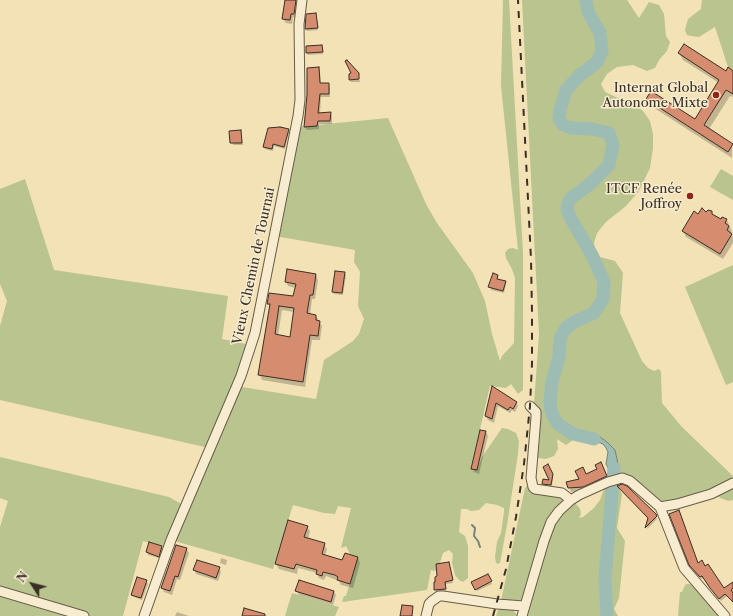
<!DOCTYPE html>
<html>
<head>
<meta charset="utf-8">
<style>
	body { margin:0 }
	#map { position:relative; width:733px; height:616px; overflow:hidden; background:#f3e2b5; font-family:"Libre Caslon Text",serif }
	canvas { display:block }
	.north { position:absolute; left:12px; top:564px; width:40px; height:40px; -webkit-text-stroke:3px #f7eccf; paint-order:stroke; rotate:306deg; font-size:11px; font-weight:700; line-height:16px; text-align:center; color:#3a2f26 }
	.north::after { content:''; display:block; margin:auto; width:14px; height:18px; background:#3a2f26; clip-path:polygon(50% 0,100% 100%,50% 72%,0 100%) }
</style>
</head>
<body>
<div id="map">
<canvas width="733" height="616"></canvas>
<div class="north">N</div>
</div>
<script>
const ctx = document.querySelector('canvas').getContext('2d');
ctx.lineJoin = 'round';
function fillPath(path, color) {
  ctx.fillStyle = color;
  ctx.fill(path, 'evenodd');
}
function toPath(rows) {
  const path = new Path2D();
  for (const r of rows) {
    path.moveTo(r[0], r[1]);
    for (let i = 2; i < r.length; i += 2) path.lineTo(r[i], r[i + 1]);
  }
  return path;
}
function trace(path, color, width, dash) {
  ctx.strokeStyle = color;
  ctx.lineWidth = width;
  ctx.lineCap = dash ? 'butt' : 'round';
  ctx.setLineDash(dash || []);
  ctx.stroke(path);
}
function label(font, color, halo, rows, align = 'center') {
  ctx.font = font + ' "Libre Caslon Text",serif';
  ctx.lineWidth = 3;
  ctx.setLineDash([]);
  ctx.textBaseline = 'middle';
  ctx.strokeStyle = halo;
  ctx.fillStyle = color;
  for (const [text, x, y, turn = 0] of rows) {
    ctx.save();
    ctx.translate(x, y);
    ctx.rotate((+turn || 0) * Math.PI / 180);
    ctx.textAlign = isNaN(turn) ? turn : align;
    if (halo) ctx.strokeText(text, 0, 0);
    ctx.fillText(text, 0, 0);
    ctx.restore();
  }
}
fillPath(toPath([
	[503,0,509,0,523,253,523,390,518,394,511,384,506,388,490,386,471,468,474,470,478,467,482,457,502,428,508,429,516,433,519,441,518,454,507,525,500,563,498,564,496,563,495,557,497,542,501,533,504,512,504,508,497,505,486,503,479,510,471,511,467,509,461,509,459,532,465,536,468,546,468,578,463,582,459,580,455,575,452,563,453,554,449,550,443,553,438,569,434,571,431,570,427,590,342,602,344,596,346,596,358,557,350,554,346,546,341,548,351,508,338,506,335,514,324,513,293,505,273,569,171,540,168,548,143,541,123,616,0,616,0,527,8,501,0,498,0,457,169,497,185,506,209,448,0,400,0,326,7,301,0,284,0,189,25,179,54,270,228,296,222,339,251,345,236,386,316,399,324,360,353,341,359,334,364,319,358,306,360,272,354,262,355,250,275,236,296,127,388,118,427,206,437,223,473,273,485,301,492,334,500,361,502,356,514,343,515,278,512,269,506,258,505,253,508,249,513,248,518,250,501,86],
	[522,0,627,0,639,18,649,2,659,5,664,14,666,36,670,42,667,51,659,60,655,68,647,71,633,65,617,67,607,74,601,84,605,92,620,99,631,102,643,111,650,121,653,134,653,148,650,168,639,191,626,206,606,222,597,233,594,243,595,251,600,257,615,261,623,273,620,313,642,361,648,368,654,371,659,369,661,372,662,403,682,427,733,476,733,500,728,501,711,494,661,503,619,478,620,484,619,488,622,494,617,528,625,541,619,598,614,609,618,616,522,616,523,599,514,602,501,601,525,488,531,483,562,493,577,505,580,509,581,514,579,518,583,517,594,508,600,500,604,489,605,483,619,477,607,442,600,437,577,435,576,438,566,445,557,439,558,449,554,456,546,459,538,458,534,452,534,404,539,334],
	[702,0,733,0,733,71,728,67,715,27,699,37,691,36,687,35,685,30,688,19,701,9],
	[721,169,733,176,733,200,710,187],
	[733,265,733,382,726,385,685,287],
	[687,584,690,584,695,586,703,595,718,616,678,616,680,592,682,592,685,585],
	[292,593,339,607,335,616,285,616],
	[500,605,513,610,518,616,496,616]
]), '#b9c48f');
const water = toPath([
	[578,433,600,437,607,442,615,450,617,459,619,478,611,481,610,472,606,464,608,452,606,448,603,444,592,440,576,438,578,433]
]);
fillPath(water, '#9dbdb4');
trace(water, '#75847b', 1);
fillPath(toPath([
	[286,0,298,0,296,17,293,17,292,24,286,23,283,19],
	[315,14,318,30,307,31,306,28],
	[322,46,323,54,308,55,307,53],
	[679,53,726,72,733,72,733,97,730,96,709,129,732,145,732,158,651,106,647,99,695,120,719,83,683,60],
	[319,68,320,71,321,84,328,84,330,87,330,97,321,97,320,114,330,113,332,116,332,124,319,124,319,129,307,130,305,127],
	[358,74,360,82,351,82,350,79],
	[288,129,289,132,285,149,274,146,273,151,265,149,264,147],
	[241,131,243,145,233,145,231,132],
	[711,212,713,216,721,220,722,218,727,220,732,232,731,234,733,237,733,243,723,259,686,237,683,231,699,215],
	[345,273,346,275,343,295,334,294,333,292],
	[316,275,318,280,315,299,312,299,310,315,316,316,322,326,320,340,312,340,305,387,262,380,260,375,271,308,268,304,294,297,296,288,288,286,286,282],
	[282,310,294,312,291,338,278,336],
	[498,276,498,280,505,282,506,284,504,293,491,290,490,287],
	[493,388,516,402,518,406,515,412,512,410,510,413,498,406,494,423,488,420,486,416],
	[486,432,488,436,479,474,474,472,472,468],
	[548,466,553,476,552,487,544,486,543,484,551,481],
	[602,467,609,480,585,490,571,492,568,483,580,480],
	[656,517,657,519,647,529,649,518],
	[307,527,310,531,308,539,324,544,327,549,325,556,343,562,358,558,360,563,353,588,341,585,339,581,326,576,324,580,319,578,317,573,298,568,297,574,279,569,276,564],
	[150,544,161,547,163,550,160,558,148,555,147,552],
	[186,549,189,553,180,580,177,579,172,595,164,592,162,588],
	[221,558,227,560,226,565,220,563],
	[449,563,453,583,446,584,446,591,436,592,435,589],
	[698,564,724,590,733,583,733,592,732,593,733,594,733,602,727,596,721,601,712,590,705,578,702,579,692,568],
	[219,568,221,572,218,581,196,574,194,570],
	[488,575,492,584,477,591,473,583],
	[146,581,148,584,142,600,134,597,132,595],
	[296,591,334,592,336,595,333,605,299,595],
	[177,612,189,616,175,616]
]), '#0003');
trace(toPath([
	[472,525,475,528,474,536,478,541,480,547]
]), '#75847b', 2);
trace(toPath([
	[586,0,588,12,600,33,602,51,597,62,579,76,566,90,560,110,559,119,563,125,571,128,592,129,609,133,613,145,609,165,590,184,571,198,568,203,567,209,570,217,592,255,604,282,603,299,594,313,574,322,565,329,560,339,559,357,552,382,550,403,552,414,558,424,573,434,594,439],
	[607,616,605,578,614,468]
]), '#9dbdb4', 13);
const building = toPath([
	[285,0,296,0,294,14,291,14,290,20,282,19,285,0],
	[316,13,318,28,305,29,306,14,316,13],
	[684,44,726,71,728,67,733,71,733,94,726,90,704,125,733,144,728,152,646,99,651,91,695,119,719,80,678,53,684,44],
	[322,45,323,52,306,53,306,46,322,45],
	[347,60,359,73,359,79,349,80,349,74,351,73,345,61,347,60],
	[319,67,320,83,329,83,329,94,320,94,318,113,331,112,330,121,318,121,317,126,304,127,307,95,307,68,319,67],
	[280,127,289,129,284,147,273,144,272,149,263,147,268,128,280,127],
	[241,130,242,143,230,143,229,131,241,130],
	[702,208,706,212,708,210,712,211,712,214,721,219,722,217,727,219,725,223,729,226,727,230,732,234,720,254,682,231,694,211,698,214,702,208],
	[287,269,316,274,313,295,310,295,307,313,316,315,316,320,320,321,318,336,310,335,303,382,258,375,270,304,267,304,269,293,293,296,296,284,285,282,287,269],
	[279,306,294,308,290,337,275,334,279,306],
	[335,271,345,272,342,293,332,292,335,271],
	[493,273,498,275,497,279,506,281,503,291,488,287,493,273],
	[492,386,517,402,513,409,510,407,508,410,496,403,492,419,485,416,492,386],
	[480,430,486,431,477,470,471,469,480,430],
	[601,462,607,476,583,487,568,488,566,482,579,479,575,471,583,467,586,474,597,469,595,465,601,462],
	[548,464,553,474,551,485,542,484,543,479,549,480,543,467,548,464],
	[622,484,627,486,656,514,657,516,645,528,648,518,617,486,622,484],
	[679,510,698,563,702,560,705,566,708,564,724,588,733,582,733,588,731,590,733,593,733,602,725,594,719,599,710,588,702,576,700,577,689,565,669,514,679,510],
	[288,520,308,526,304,537,325,543,322,554,342,560,345,553,358,557,350,584,337,580,338,577,335,575,323,572,322,576,316,574,317,570,296,564,294,569,275,564,288,520],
	[149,542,162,546,159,557,146,552,149,542],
	[176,545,187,548,178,577,175,576,170,591,161,588,176,545],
	[197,560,220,567,216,578,193,570,197,560],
	[449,562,453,580,445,582,446,589,434,590,434,582,435,582,435,577,437,576,436,564,449,562],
	[488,574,492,581,475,590,471,582,488,574],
	[137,577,147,580,141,598,131,595,137,577],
	[299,580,334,591,331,602,295,591,299,580],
	[402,605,413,606,412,616,400,616,402,605],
	[244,608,265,614,265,616,242,616,244,608]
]);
fillPath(building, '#d58c6f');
trace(building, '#3a2f26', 1);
const minor = toPath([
	[530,406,536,412,536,417,531,478,533,487,535,489,562,493,571,500],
	[660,507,677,504,711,494,733,483],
	[0,591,84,616],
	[144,616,171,540,241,376,255,333,298,116,300,100,299,24,302,0],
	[426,616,429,604,432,601,439,596,443,596,497,604,524,606],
	[522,616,544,541,551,522,559,511,571,500,579,495,608,482,622,478,630,481,660,507,684,568,725,616]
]);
trace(minor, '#685c4a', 11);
trace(minor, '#f7eccf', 9);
trace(toPath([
	[493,616,506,569,516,517,524,464,530,406,532,364,532,313,531,259,518,0]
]), '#3a2f26', 2, [7, 7]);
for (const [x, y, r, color] of [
	[716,95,4,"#8f2418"],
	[690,196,4,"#8f2418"]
]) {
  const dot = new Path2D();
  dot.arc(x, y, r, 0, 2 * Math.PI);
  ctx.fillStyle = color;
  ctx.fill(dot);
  trace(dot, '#f7eccf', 1.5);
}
label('13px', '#3a2f26', '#f7eccf', [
	["Internat Global",708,88],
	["Autonome Mixte",708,103],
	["ITCF Renée",682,189],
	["Joffroy",682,204]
], 'right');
label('13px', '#3a2f26', '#f7eccf', [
	["Vieux Chemin de Tournai",254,266,-78]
]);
</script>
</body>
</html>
